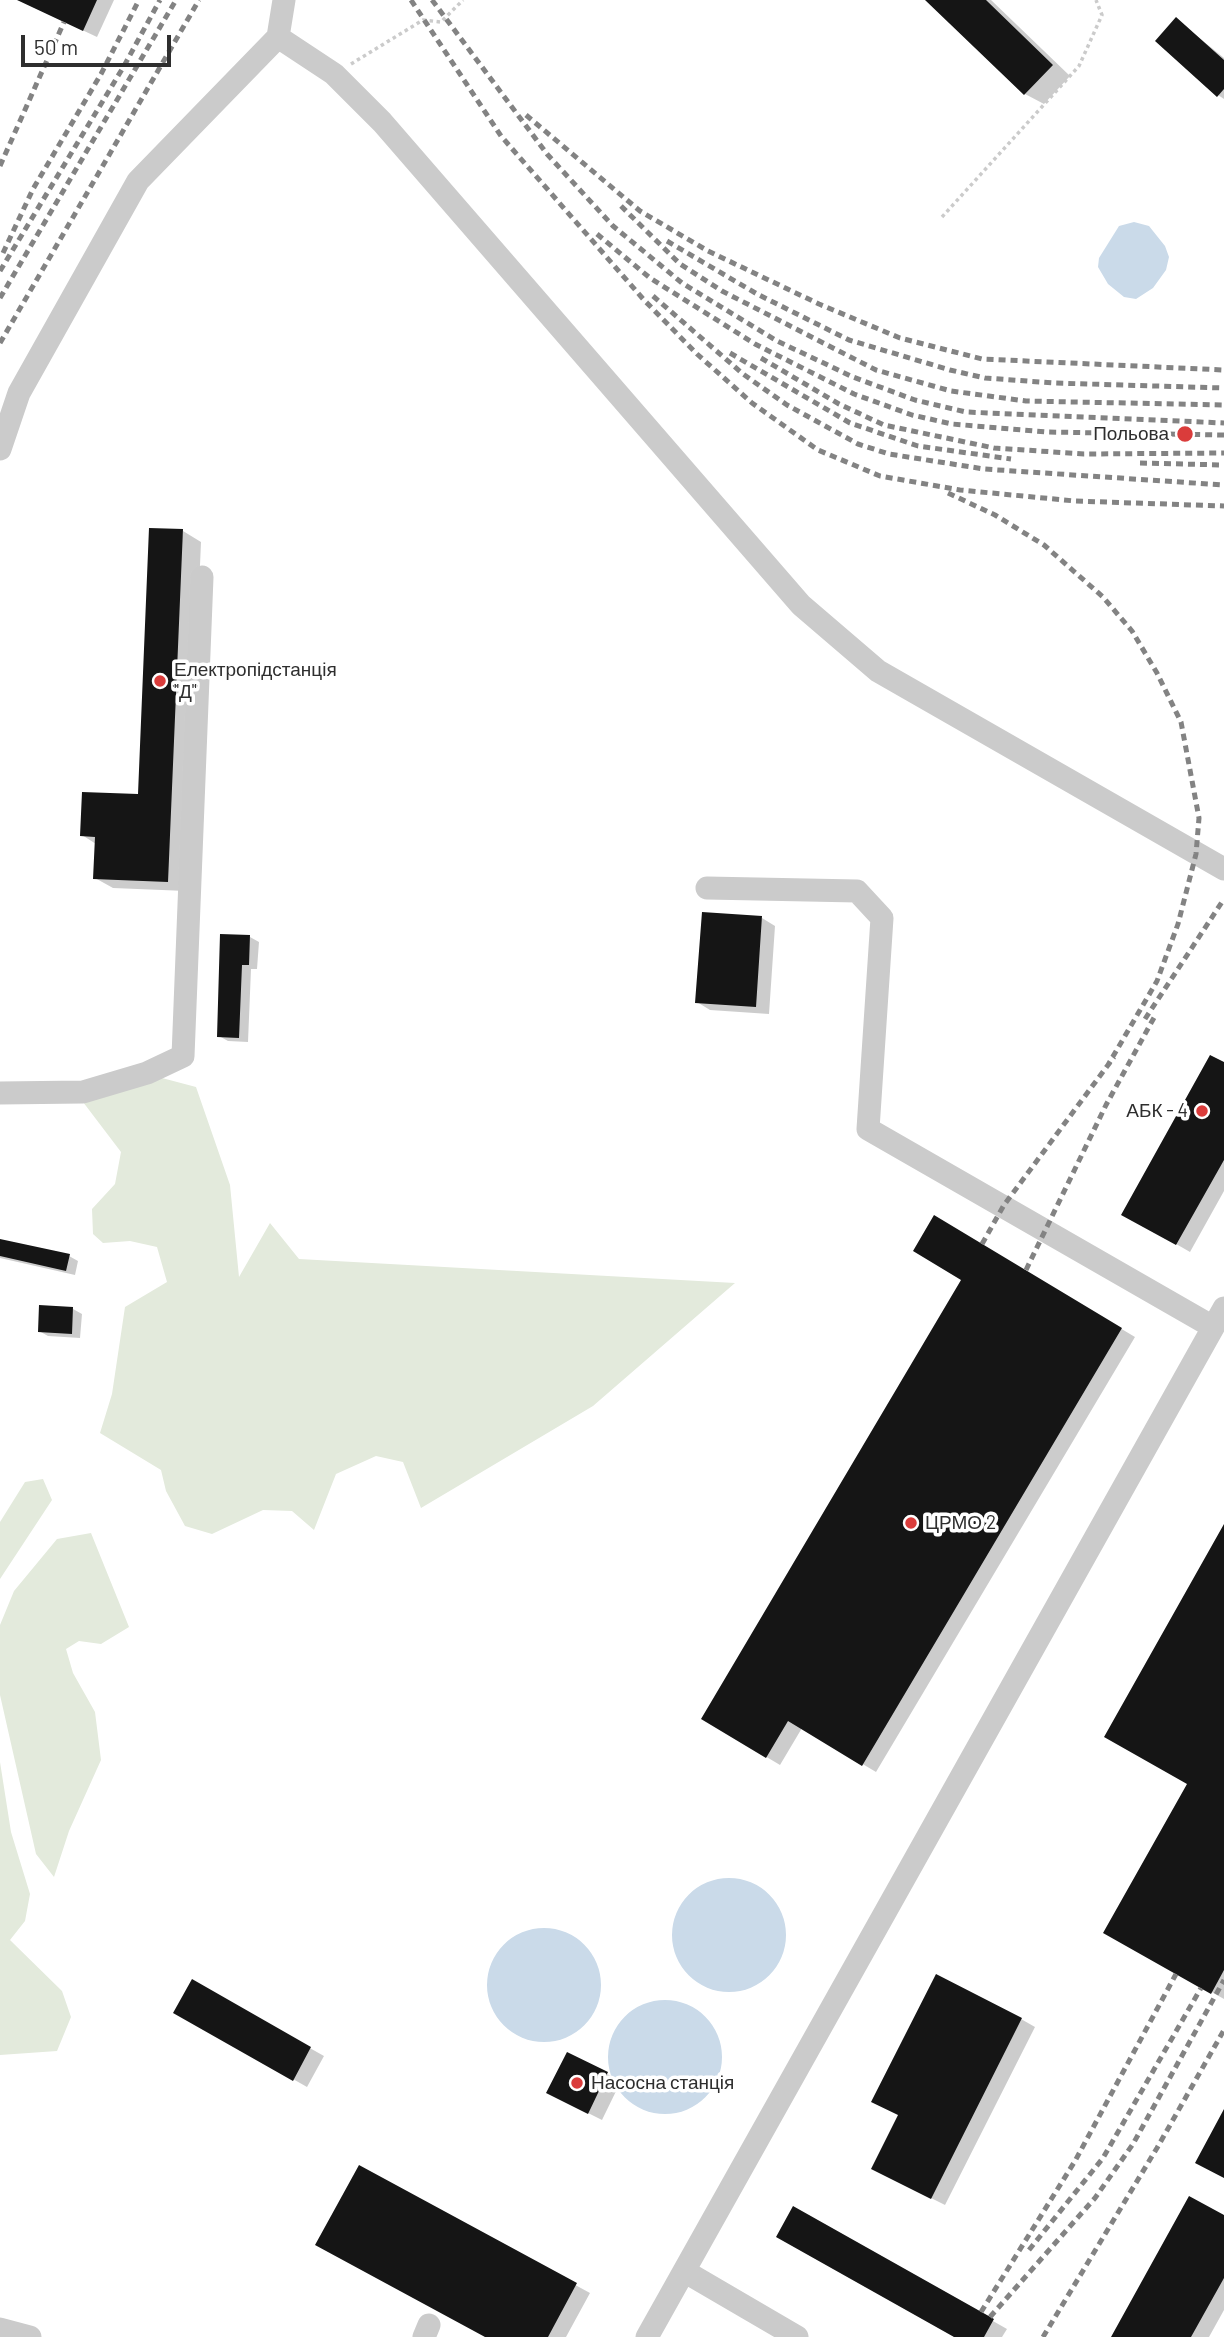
<!DOCTYPE html>
<html>
<head>
<meta charset="utf-8">
<style>
	body { margin:0 }
	#map { position:relative; width:1224px; height:2337px; overflow:hidden; background:#fff; font-family:Barlow,sans-serif }
	canvas { display:block }
	.scale { position:absolute; left:21px; top:35px; width:150px; height:32px; box-sizing:border-box; border:4px solid #2e2e2e; border-top:0; padding-left:9px; font-size:21px; line-height:24px; white-space:nowrap; color:#2e2e2e; -webkit-text-stroke:5px #fff; paint-order:stroke }
</style>
</head>
<body>
<div id="map">
<canvas width="1224" height="2337"></canvas>
<div class="scale">50 m</div>
</div>
<script>
const ctx = document.querySelector('canvas').getContext('2d');
ctx.lineJoin = 'round';
function fillPath(path, color) {
  ctx.fillStyle = color;
  ctx.fill(path, 'evenodd');
}
function toPath(rows) {
  const path = new Path2D();
  for (const r of rows) {
    if (r.length === 3) {
      path.moveTo(r[0] + r[2], r[1]);
      path.arc(r[0], r[1], r[2], 0, 2 * Math.PI);
      continue;
    }
    path.moveTo(r[0], r[1]);
    for (let i = 2; i < r.length; i += 2) path.lineTo(r[i], r[i + 1]);
  }
  return path;
}
function trace(path, color, width, dash) {
  ctx.strokeStyle = color;
  ctx.lineWidth = width;
  ctx.lineCap = dash ? 'butt' : 'round';
  ctx.setLineDash(dash || []);
  ctx.stroke(path);
}
function label(font, color, halo, rows, align = 'center') {
  ctx.font = font + ' Barlow,sans-serif';
  ctx.lineWidth = 7;
  ctx.setLineDash([]);
  ctx.textBaseline = 'middle';
  ctx.strokeStyle = halo;
  ctx.fillStyle = color;
  for (const [text, x, y, turn = 0] of rows) {
    ctx.save();
    ctx.translate(x, y);
    ctx.rotate((+turn || 0) * Math.PI / 180);
    ctx.textAlign = isNaN(turn) ? turn : align;
    if (halo) ctx.strokeText(text, 0, 0);
    ctx.fillText(text, 0, 0);
    ctx.restore();
  }
}
fillPath(toPath([
	[162,1078,196,1087,230,1185,239,1277,270,1223,299,1259,735,1283,593,1406,421,1508,403,1462,376,1456,336,1474,314,1530,292,1511,263,1510,212,1534,185,1526,166,1491,161,1470,100,1433,112,1394,125,1307,167,1282,157,1247,130,1241,103,1243,93,1234,92,1209,115,1184,121,1152,83,1102],
	[43,1479,52,1500,0,1579,0,1522,25,1482],
	[91,1533,129,1627,101,1644,79,1641,66,1649,73,1673,95,1712,101,1760,69,1831,54,1877,36,1854,0,1695,0,1625,14,1591,57,1539],
	[0,1762,11,1832,30,1894,25,1921,10,1940,62,1991,71,2017,57,2051,0,2055]
]), '#e3eadc');
fillPath(toPath([
	[1134,222,1149,226,1165,246,1169,257,1166,270,1153,288,1136,299,1124,297,1108,284,1098,267,1099,258,1119,226],
	[729,1935,57],
	[544,1985,57],
	[665,2057,57]
]), '#cadae9');
fillPath(toPath([
	[18,0,114,0,97,37],
	[927,0,991,0,1070,76,1044,104,1025,94],
	[1176,19,1224,58,1224,99,1218,95],
	[183,531,201,542,186,891,113,888,95,878,96,844,82,835,139,796],
	[762,918,775,926,769,1014,710,1010,697,1002],
	[221,936,250,937,259,942,257,969,251,969,248,1042,228,1041,219,1036],
	[1224,1064,1224,1191,1190,1252,1124,1214],
	[934,1217,1135,1337,876,1772,802,1728,780,1765,703,1719,964,1280],
	[0,1241,69,1256,78,1261,75,1275,0,1258],
	[73,1309,82,1314,80,1338,48,1336,39,1331],
	[1224,1527,1224,1999,1105,1932,1189,1783],
	[192,1982,324,2056,307,2087,175,2012],
	[1021,2019,1035,2027,945,2205,887,2176,900,2115],
	[567,2054,621,2081,602,2120,562,2100],
	[359,2167,590,2293,566,2337,488,2337],
	[794,2208,1007,2329,1002,2337,957,2337],
	[1224,2217,1224,2310,1209,2337,1113,2337]
]), '#0003');
fillPath(toPath([
	[17,0,97,0,83,31],
	[925,0,986,0,1053,65,1024,95],
	[1176,17,1224,60,1224,89,1217,97,1155,41],
	[149,528,183,529,168,882,93,879,95,837,80,836,82,792,138,794],
	[702,912,762,916,756,1007,695,1003],
	[220,934,250,935,249,965,242,965,239,1038,217,1037],
	[1210,1055,1224,1062,1224,1160,1176,1245,1121,1215],
	[934,1215,1122,1328,862,1766,788,1721,766,1758,701,1719,961,1280,913,1251],
	[0,1239,70,1254,66,1271,0,1256],
	[39,1305,73,1307,72,1334,38,1332],
	[1224,1524,1224,1970,1211,1994,1103,1933,1187,1784,1104,1737],
	[936,1974,1022,2018,931,2199,871,2169,898,2115,871,2102],
	[192,1979,311,2047,293,2081,173,2013],
	[567,2052,608,2072,588,2114,546,2093],
	[1224,2109,1224,2178,1195,2163],
	[359,2165,577,2283,548,2337,485,2337,315,2245],
	[1189,2196,1224,2215,1224,2278,1191,2337,1111,2337],
	[793,2206,994,2319,984,2337,954,2337,776,2237]
]), '#151515');
trace(toPath([
	[351,64,423,20,441,22,463,0],
	[942,217,1079,66,1102,15,1096,0]
]), '#cbcbcb', 3.5, [3.5, 3.5]);
trace(toPath([
	[284,0,278,37,334,74,382,122,801,605,878,671,1224,869],
	[0,449,19,393,138,181,278,37],
	[707,888,857,891,882,918,868,1129,1213,1327],
	[0,1093,83,1092,147,1073,183,1056,202,577],
	[684,2271,797,2337],
	[0,2329,30,2337],
	[424,2337,429,2325],
	[647,2337,1224,1308]
]), '#cbcbcb', 23);
trace(toPath([
	[411,0,501,136,644,300,697,354,752,403,818,450,880,476,960,490,1075,501,1224,506],
	[432,0,547,154,613,226,682,283,777,341,853,377,915,400,966,412,1224,423],
	[526,115,640,211,708,251,819,304,900,338,982,359,1224,370],
	[0,166,64,22],
	[621,206,680,264,722,291,876,370,951,391,1026,401,1224,405],
	[597,234,650,278,755,344,854,394,912,415,952,424,1047,432,1224,435],
	[667,241,757,294,849,340,950,370,985,378,1054,383,1224,388],
	[3,253,33,189,101,74,139,0],
	[0,271,124,66,160,0],
	[653,296,743,374,787,405,858,444,889,454,984,469,1224,485],
	[0,298,176,0],
	[0,343,199,0],
	[730,353,850,423,918,446,1011,459],
	[761,358,839,404,884,425,994,448,1084,454,1224,453],
	[1140,463,1224,465],
	[948,493,995,515,1044,545,1103,597,1132,631,1157,673,1181,722,1199,818,1196,854,1178,924,1157,981,1108,1065],
	[1145,1019,1224,899],
	[982,1244,1004,1205,1114,1057],
	[1026,1270,1106,1105,1156,1014],
	[1029,2250,1103,2158,1201,1988],
	[981,2312,1075,2161,1176,1974],
	[990,2317,1095,2198,1133,2144,1224,1980],
	[1043,2337,1157,2148,1224,2030]
]), '#838383', 5, [7, 5]);
for (const [x, y, r, color] of [
	[1185,434,9,"#da3c3b"],
	[160,681,7,"#da3c3b"],
	[1202,1111,7,"#da3c3b"],
	[911,1523,7,"#da3c3b"],
	[577,2083,7,"#da3c3b"]
]) {
  const dot = new Path2D();
  dot.arc(x, y, r, 0, 2 * Math.PI);
  ctx.fillStyle = color;
  ctx.fill(dot);
  trace(dot, '#fff', 2.5);
}
label('19px', '#2e2e2e', '#fff', [
	["Польова",1169,434,"right"],
	["Електропідстанція",174,670],
	["\"Д\"",174,692],
	["АБК - 4",1188,1111,"right"],
	["ЦРМО 2",925,1523],
	["Насосна станція",591,2083]
], 'left');
</script>
</body>
</html>
